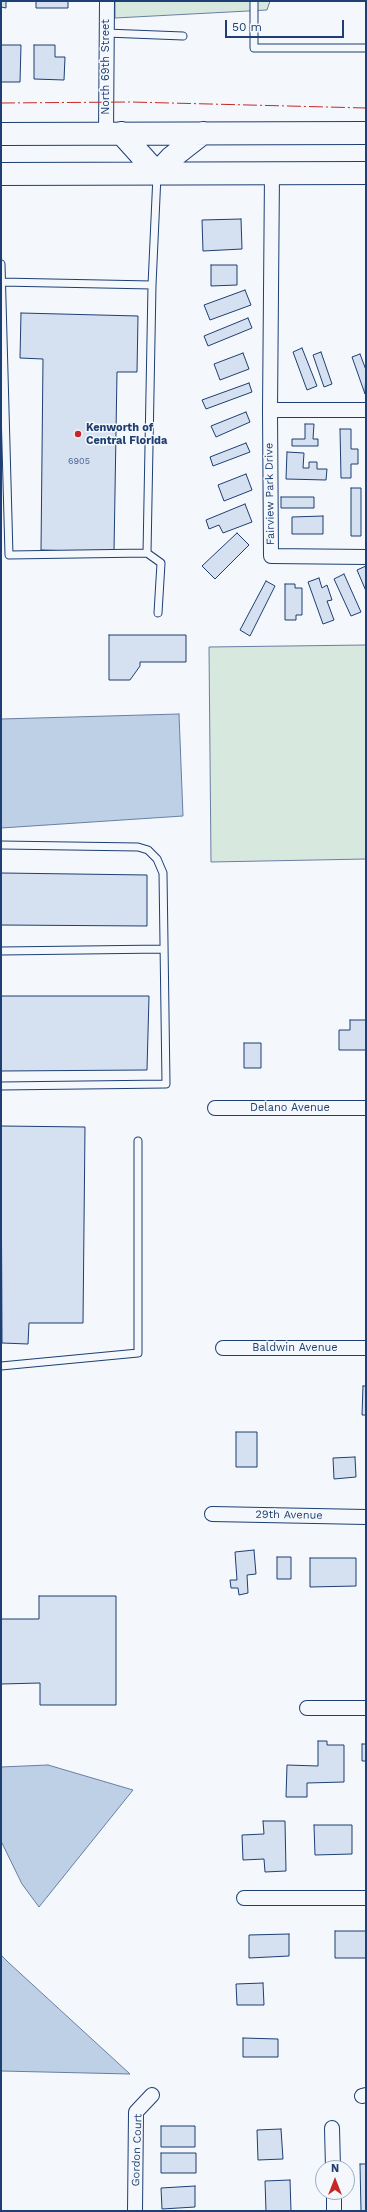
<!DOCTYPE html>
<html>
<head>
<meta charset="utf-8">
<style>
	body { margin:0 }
	#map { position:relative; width:367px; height:2212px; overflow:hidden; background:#f4f7fb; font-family:"Work Sans",sans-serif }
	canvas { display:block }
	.frame { position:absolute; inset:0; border:2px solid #1d3f73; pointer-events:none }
	.north { position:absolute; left:315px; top:2160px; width:40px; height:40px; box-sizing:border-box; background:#f4f7fb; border:1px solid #9eadc5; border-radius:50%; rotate:0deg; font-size:11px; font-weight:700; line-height:16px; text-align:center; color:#1d3f73 }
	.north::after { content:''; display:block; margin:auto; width:14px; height:18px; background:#c62828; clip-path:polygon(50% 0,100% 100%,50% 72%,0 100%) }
	.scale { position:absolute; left:225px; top:20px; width:119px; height:18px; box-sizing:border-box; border:2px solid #1d3f73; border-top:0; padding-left:5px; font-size:12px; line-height:14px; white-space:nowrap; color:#1d3f73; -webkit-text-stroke:3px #f4f7fb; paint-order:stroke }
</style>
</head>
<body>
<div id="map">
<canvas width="367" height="2212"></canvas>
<div class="frame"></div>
<div class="north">N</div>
<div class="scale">50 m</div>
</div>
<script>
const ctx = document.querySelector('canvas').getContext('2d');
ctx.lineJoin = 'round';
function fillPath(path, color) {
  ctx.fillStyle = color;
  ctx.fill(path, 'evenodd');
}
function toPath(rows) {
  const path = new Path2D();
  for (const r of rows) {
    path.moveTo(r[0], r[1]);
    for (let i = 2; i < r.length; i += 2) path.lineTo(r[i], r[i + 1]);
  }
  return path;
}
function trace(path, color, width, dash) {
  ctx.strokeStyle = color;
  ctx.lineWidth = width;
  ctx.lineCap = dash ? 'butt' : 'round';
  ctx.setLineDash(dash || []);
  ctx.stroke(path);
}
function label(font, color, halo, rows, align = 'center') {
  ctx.font = font + ' "Work Sans",sans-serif';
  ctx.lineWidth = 3;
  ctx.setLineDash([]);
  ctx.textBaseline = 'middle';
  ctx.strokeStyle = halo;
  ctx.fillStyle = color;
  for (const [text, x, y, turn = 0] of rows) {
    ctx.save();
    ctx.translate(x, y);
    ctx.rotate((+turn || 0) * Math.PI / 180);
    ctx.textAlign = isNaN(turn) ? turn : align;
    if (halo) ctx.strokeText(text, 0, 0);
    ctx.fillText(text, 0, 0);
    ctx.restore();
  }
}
const green = toPath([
	[115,1,270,1,267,10,115,18,115,1],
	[366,645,366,859,211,862,209,647,366,645]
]);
fillPath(green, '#d7e8df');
trace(green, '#687fa3', 1);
const water = toPath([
	[179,714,183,816,1,828,1,719,179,714],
	[48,1765,133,1790,39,1907,22,1884,1,1841,1,1767,48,1765],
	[1,1955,9,1963,130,2074,1,2071,1,1955]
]);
fillPath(water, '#bed0e5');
trace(water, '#687fa3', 1);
const building = toPath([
	[1,1,6,1,6,8,1,7,1,1],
	[36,1,68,1,68,8,36,8,36,1],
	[1,45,21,45,20,82,1,82,1,45],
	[34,45,55,45,55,57,65,57,64,80,34,79,34,45],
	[241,219,242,249,203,251,202,220,241,219],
	[211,265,237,265,237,285,211,286,211,265],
	[245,290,251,305,210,320,204,305,245,290],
	[21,313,138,316,137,372,117,372,114,552,41,550,43,359,20,358,21,313],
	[248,318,252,328,208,346,204,336,248,318],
	[302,348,317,386,307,390,293,352,302,348],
	[321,352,332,384,324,387,313,355,321,352],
	[243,353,249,369,220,380,214,364,243,353],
	[360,354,366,370,365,394,352,357,360,354],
	[249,383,252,392,206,409,202,400,249,383],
	[246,412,250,422,216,437,211,426,246,412],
	[305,424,314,424,313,439,318,439,318,446,292,446,292,439,305,439,305,424],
	[340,429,351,429,351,449,358,449,358,464,351,464,351,478,341,478,340,429],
	[246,443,250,452,213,466,210,457,246,443],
	[287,452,304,453,303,468,309,468,309,462,317,462,317,469,327,469,326,480,286,479,287,452],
	[246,474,252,490,224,501,218,485,246,474],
	[351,488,361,488,361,536,351,536,351,488],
	[281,497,314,497,314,508,281,508,281,497],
	[245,504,252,522,223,533,219,525,209,529,206,520,245,504],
	[323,516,323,534,292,534,292,517,323,516],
	[237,533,249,545,215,579,202,566,237,533],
	[366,566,366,591,357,570,366,566],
	[344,574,361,612,351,616,334,579,344,574],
	[319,578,322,588,327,585,332,600,327,601,334,620,323,624,308,582,319,578],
	[266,581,275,586,250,636,240,630,266,581],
	[285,584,295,584,295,588,302,588,302,615,296,615,296,620,285,620,285,584],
	[109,635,186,635,186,662,140,662,140,666,130,680,109,680,109,635],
	[1,873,147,875,147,926,1,925,1,873],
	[1,996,149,996,147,1070,1,1071,1,996],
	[350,1020,366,1020,366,1050,339,1050,339,1030,350,1030,350,1020],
	[244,1043,261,1043,261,1068,244,1068,244,1043],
	[1,1126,85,1127,83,1323,29,1323,28,1344,2,1343,1,1126],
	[363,1386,366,1386,366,1415,362,1415,363,1386],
	[236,1432,257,1432,257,1467,236,1467,236,1432],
	[355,1457,356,1477,334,1479,333,1458,355,1457],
	[254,1550,256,1574,247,1575,248,1593,239,1595,238,1588,231,1588,230,1580,237,1580,235,1552,254,1550],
	[277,1557,291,1557,291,1579,277,1579,277,1557],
	[310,1558,356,1558,356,1586,310,1587,310,1558],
	[39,1596,116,1596,116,1705,40,1705,40,1683,1,1684,1,1619,39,1619,39,1596],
	[318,1741,327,1741,327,1745,344,1745,344,1782,307,1783,307,1797,286,1797,287,1765,318,1766,318,1741],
	[362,1744,366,1744,366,1761,362,1761,362,1744],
	[263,1821,285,1821,286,1871,265,1872,264,1859,243,1860,242,1835,264,1834,263,1821],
	[314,1825,352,1825,352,1854,315,1855,314,1825],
	[335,1931,366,1931,366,1958,335,1958,335,1931],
	[289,1934,289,1956,249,1958,249,1935,289,1934],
	[263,1983,264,2005,237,2005,236,1984,263,1983],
	[243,2038,278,2039,278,2057,243,2057,243,2038],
	[161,2126,195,2126,195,2147,161,2147,161,2126],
	[281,2129,283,2159,258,2160,257,2130,281,2129],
	[161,2153,196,2153,196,2173,161,2173,161,2153],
	[360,2164,366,2164,366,2211,361,2211,360,2164],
	[290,2180,291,2211,266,2211,265,2181,290,2180],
	[195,2186,195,2207,162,2209,161,2188,195,2186]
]);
fillPath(building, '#d5e0f0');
trace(building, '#1d3f73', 1);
const lane = toPath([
	[254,1,254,48,366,48],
	[106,33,183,36],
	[1,264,9,555,147,553,161,563,158,613],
	[1,282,152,285,147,553],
	[152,285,157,175],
	[1,845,138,847,148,850,157,859,163,873,166,1084,1,1086],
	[1,951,164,949],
	[1,1366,138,1353,138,1141]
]);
const street = toPath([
	[106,134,107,1],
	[270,410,272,173],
	[366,410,270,410,271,556,366,557],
	[215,1108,366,1108],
	[223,1348,366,1348],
	[212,1514,366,1517],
	[307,1708,366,1708],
	[244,1898,366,1898],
	[362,2096,366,2095],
	[332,2128,333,2168],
	[334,2192,334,2211],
	[135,2211,136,2112,152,2095]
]);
const primary = toPath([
	[121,133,157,173],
	[1,134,366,133],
	[157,173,171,158,203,133],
	[1,174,366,173]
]);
trace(lane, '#1d3f73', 9);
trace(street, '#1d3f73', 16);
trace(primary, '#1d3f73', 24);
trace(lane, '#f4f7fb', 7);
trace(street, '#f4f7fb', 14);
trace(primary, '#f4f7fb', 22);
trace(toPath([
	[1,103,131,102,366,108]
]), '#c62828', 1, [14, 3, 2, 3]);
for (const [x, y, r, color] of [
	[78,434,4,"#c62828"]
]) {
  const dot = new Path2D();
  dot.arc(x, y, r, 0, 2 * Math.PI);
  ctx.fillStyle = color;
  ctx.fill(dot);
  trace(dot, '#f4f7fb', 1.5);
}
label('9px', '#4b6792', null, [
	["6905",79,461]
]);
label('11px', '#1d3f73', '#f4f7fb', [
	["North 69th Street",106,67,-90],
	["Fairview Park Drive",270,494,-91],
	["Delano Avenue",290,1108],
	["Baldwin Avenue",295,1348],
	["29th Avenue",289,1515,1],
	["Gordon Court",137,2150,-88]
]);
label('bold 11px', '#1d3f73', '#f4f7fb', [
	["Kenworth of",86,428],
	["Central Florida",86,441]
], 'left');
</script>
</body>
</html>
